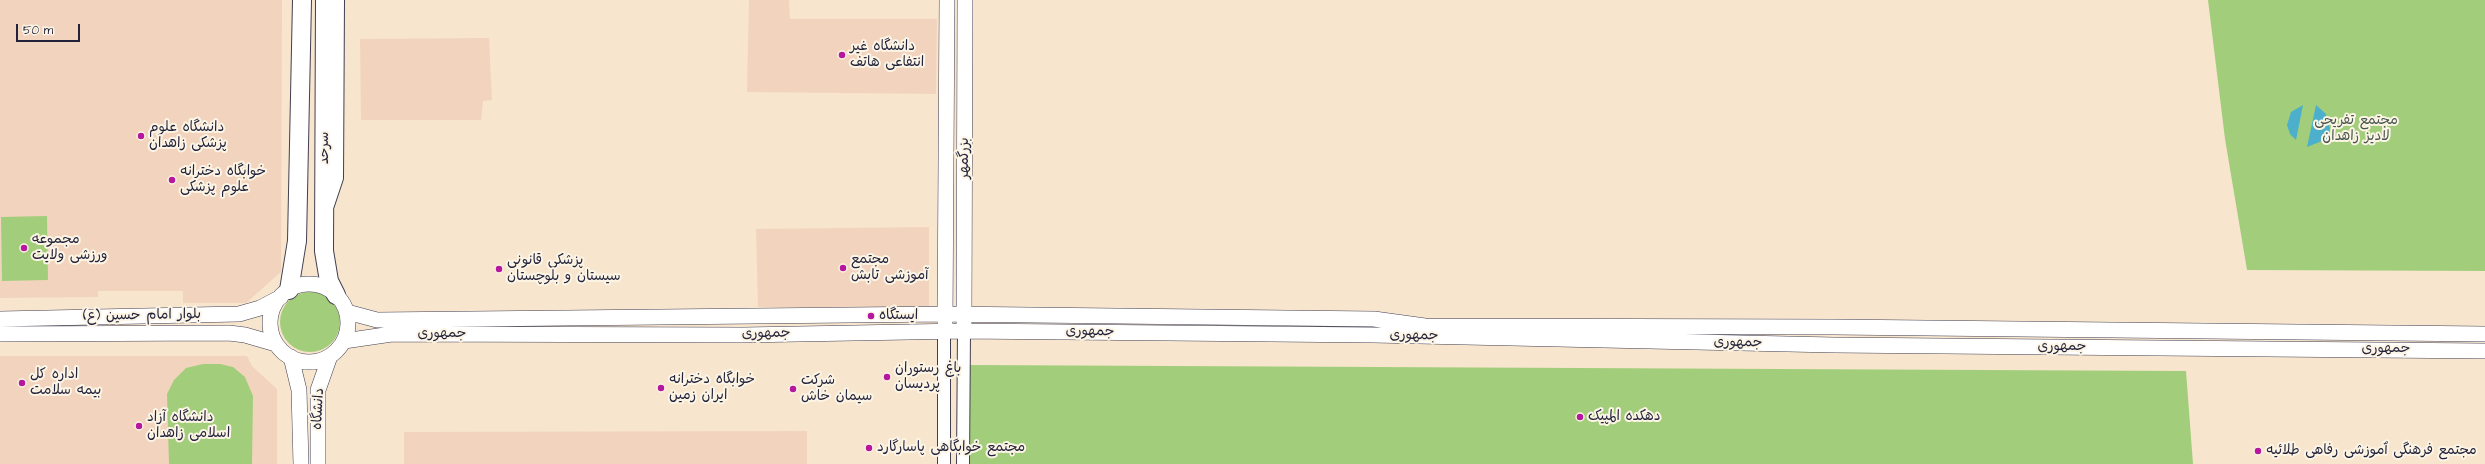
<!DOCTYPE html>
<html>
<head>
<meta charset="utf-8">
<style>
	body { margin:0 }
	#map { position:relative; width:2485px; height:464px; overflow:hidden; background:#f7e5cd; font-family:"Architects Daughter",sans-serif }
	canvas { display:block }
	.scale { position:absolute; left:16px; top:24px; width:64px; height:18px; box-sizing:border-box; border:2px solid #22223b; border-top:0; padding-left:5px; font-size:12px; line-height:14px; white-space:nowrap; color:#22223b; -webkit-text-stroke:3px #fcf5e5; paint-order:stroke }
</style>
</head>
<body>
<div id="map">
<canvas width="2485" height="464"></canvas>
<div class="scale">50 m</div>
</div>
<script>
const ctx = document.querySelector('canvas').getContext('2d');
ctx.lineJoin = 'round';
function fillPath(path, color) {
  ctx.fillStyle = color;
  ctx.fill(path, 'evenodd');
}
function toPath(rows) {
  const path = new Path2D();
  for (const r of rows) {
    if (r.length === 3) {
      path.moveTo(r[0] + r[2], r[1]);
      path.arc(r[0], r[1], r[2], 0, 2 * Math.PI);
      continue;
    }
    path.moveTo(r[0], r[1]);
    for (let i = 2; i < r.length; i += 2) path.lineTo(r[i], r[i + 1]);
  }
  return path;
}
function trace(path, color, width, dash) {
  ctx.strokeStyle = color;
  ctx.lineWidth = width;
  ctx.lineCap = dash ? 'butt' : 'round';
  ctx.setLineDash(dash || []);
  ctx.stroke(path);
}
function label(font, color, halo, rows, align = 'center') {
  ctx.font = font + ' "Architects Daughter","Playpen Sans Arabic",sans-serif';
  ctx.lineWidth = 4;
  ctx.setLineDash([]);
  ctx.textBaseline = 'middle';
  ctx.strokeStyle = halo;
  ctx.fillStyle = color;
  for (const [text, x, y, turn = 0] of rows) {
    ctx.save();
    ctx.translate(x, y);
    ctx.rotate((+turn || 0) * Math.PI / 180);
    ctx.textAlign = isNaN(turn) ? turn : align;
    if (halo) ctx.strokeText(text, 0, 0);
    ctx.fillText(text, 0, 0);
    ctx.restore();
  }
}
fillPath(toPath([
	[0,0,282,0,281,272,246,303,183,303,183,291,98,291,98,297,0,298],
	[749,0,789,0,790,19,937,19,936,94,747,92],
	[489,38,492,100,483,101,481,120,361,120,360,39],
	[929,227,929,307,758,307,756,229],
	[0,356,247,356,252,366,277,389,277,464,0,464],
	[807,431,807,464,404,464,404,432]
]), '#f2d4be');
fillPath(toPath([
	[2208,0,2485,0,2485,271,2247,270,2225,139],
	[47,216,48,280,2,281,1,217],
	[310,322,30],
	[203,364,220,364,233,367,245,377,253,396,252,464,169,464,167,394,174,380,186,368],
	[970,365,2186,371,2193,464,970,464]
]), '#a2ce7b');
fillPath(toPath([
	[2303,105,2296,140,2290,134,2287,125,2291,112],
	[2316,105,2326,114,2330,129,2327,139,2307,147]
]), '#4cafcc');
const minor = toPath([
	[328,205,337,178,338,0],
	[944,464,944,332],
	[963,464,964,331]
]);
const major = toPath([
	[309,323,39],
	[347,312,377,320,945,314,1374,319,1425,326,1834,327,2485,334],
	[0,319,239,314,260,308,281,297],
	[945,323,947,0],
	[964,325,965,0],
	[0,334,229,333,245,335,276,344],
	[344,341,392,334,743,335,964,331,1373,335,1834,345,2485,351],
	[291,357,299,390,301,464],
	[318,464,318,390,330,356]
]);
const highway = toPath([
	[325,0,324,251,329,281,336,295],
	[289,290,297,241,302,0]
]);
trace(minor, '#423f51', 14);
trace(major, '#423f51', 16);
trace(highway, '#423f51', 20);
trace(minor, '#fff', 12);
trace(major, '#fff', 15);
trace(highway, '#fff', 18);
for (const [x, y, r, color] of [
	[842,55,4,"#b5179e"],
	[141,136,4,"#b5179e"],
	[172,180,4,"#b5179e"],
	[24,248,4,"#b5179e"],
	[843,268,4,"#b5179e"],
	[499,269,4,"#b5179e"],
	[871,316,4,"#b5179e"],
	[887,377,4,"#b5179e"],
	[22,383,4,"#b5179e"],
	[661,388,4,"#b5179e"],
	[793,389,4,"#b5179e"],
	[1580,417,4,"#b5179e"],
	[139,426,4,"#b5179e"],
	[869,448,4,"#b5179e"],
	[2258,451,4,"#b5179e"]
]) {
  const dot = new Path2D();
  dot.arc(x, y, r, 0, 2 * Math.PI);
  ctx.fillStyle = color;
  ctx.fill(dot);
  trace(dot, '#fcf5e5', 1.5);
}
label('14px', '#22223b', '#fcf5e5', [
	["دانشگاه غیر",850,47],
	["انتفاعی هاتف",850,63],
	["دانشگاه علوم",149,128],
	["پزشکی زاهدان",149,144],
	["خوابگاه دخترانه",180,172],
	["علوم پزشکی",180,188],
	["مجموعه",32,240],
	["ورزشی ولایت",32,256],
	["مجتمع",851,260],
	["آموزشی تابش",851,276],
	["پزشکی قانونی",507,261],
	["سیستان و بلوچستان",507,277],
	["ایستگاه",879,316],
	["باغ رستوران",895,369],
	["پردیسان",895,385],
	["اداره کل",30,375],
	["بیمه سلامت",30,391],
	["خوابگاه دخترانه",669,380],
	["ایران زمین",669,396],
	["شرکت",801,381],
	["سیمان خاش",801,397],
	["دهکده المپیک",1588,417],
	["دانشگاه آزاد",147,418],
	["اسلامی زاهدان",147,434],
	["مجتمع خوابگاهی پاسارگارد",877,448],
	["مجتمع فرهنگی ٱموزشی رفاهی طلائیه",2266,451]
], 'left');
label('14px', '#48564e', '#fcf5e5', [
	["مجتمع تفریحی",2356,121],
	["لادیز زاهدان",2356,137]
]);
label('14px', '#22223b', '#fcf5e5', [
	["سرحد",325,148,-90],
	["بزرگمهر",965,158,-90],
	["بلوار امام حسین (ع)",142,316,-1],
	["جمهوری",1090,332,1],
	["جمهوری",442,334],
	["جمهوری",766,334,-1],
	["جمهوری",1414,336,1],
	["جمهوری",1738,343,1],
	["جمهوری",2062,347],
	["جمهوری",2386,349],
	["دانشگاه",319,409,-87]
]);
</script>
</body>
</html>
